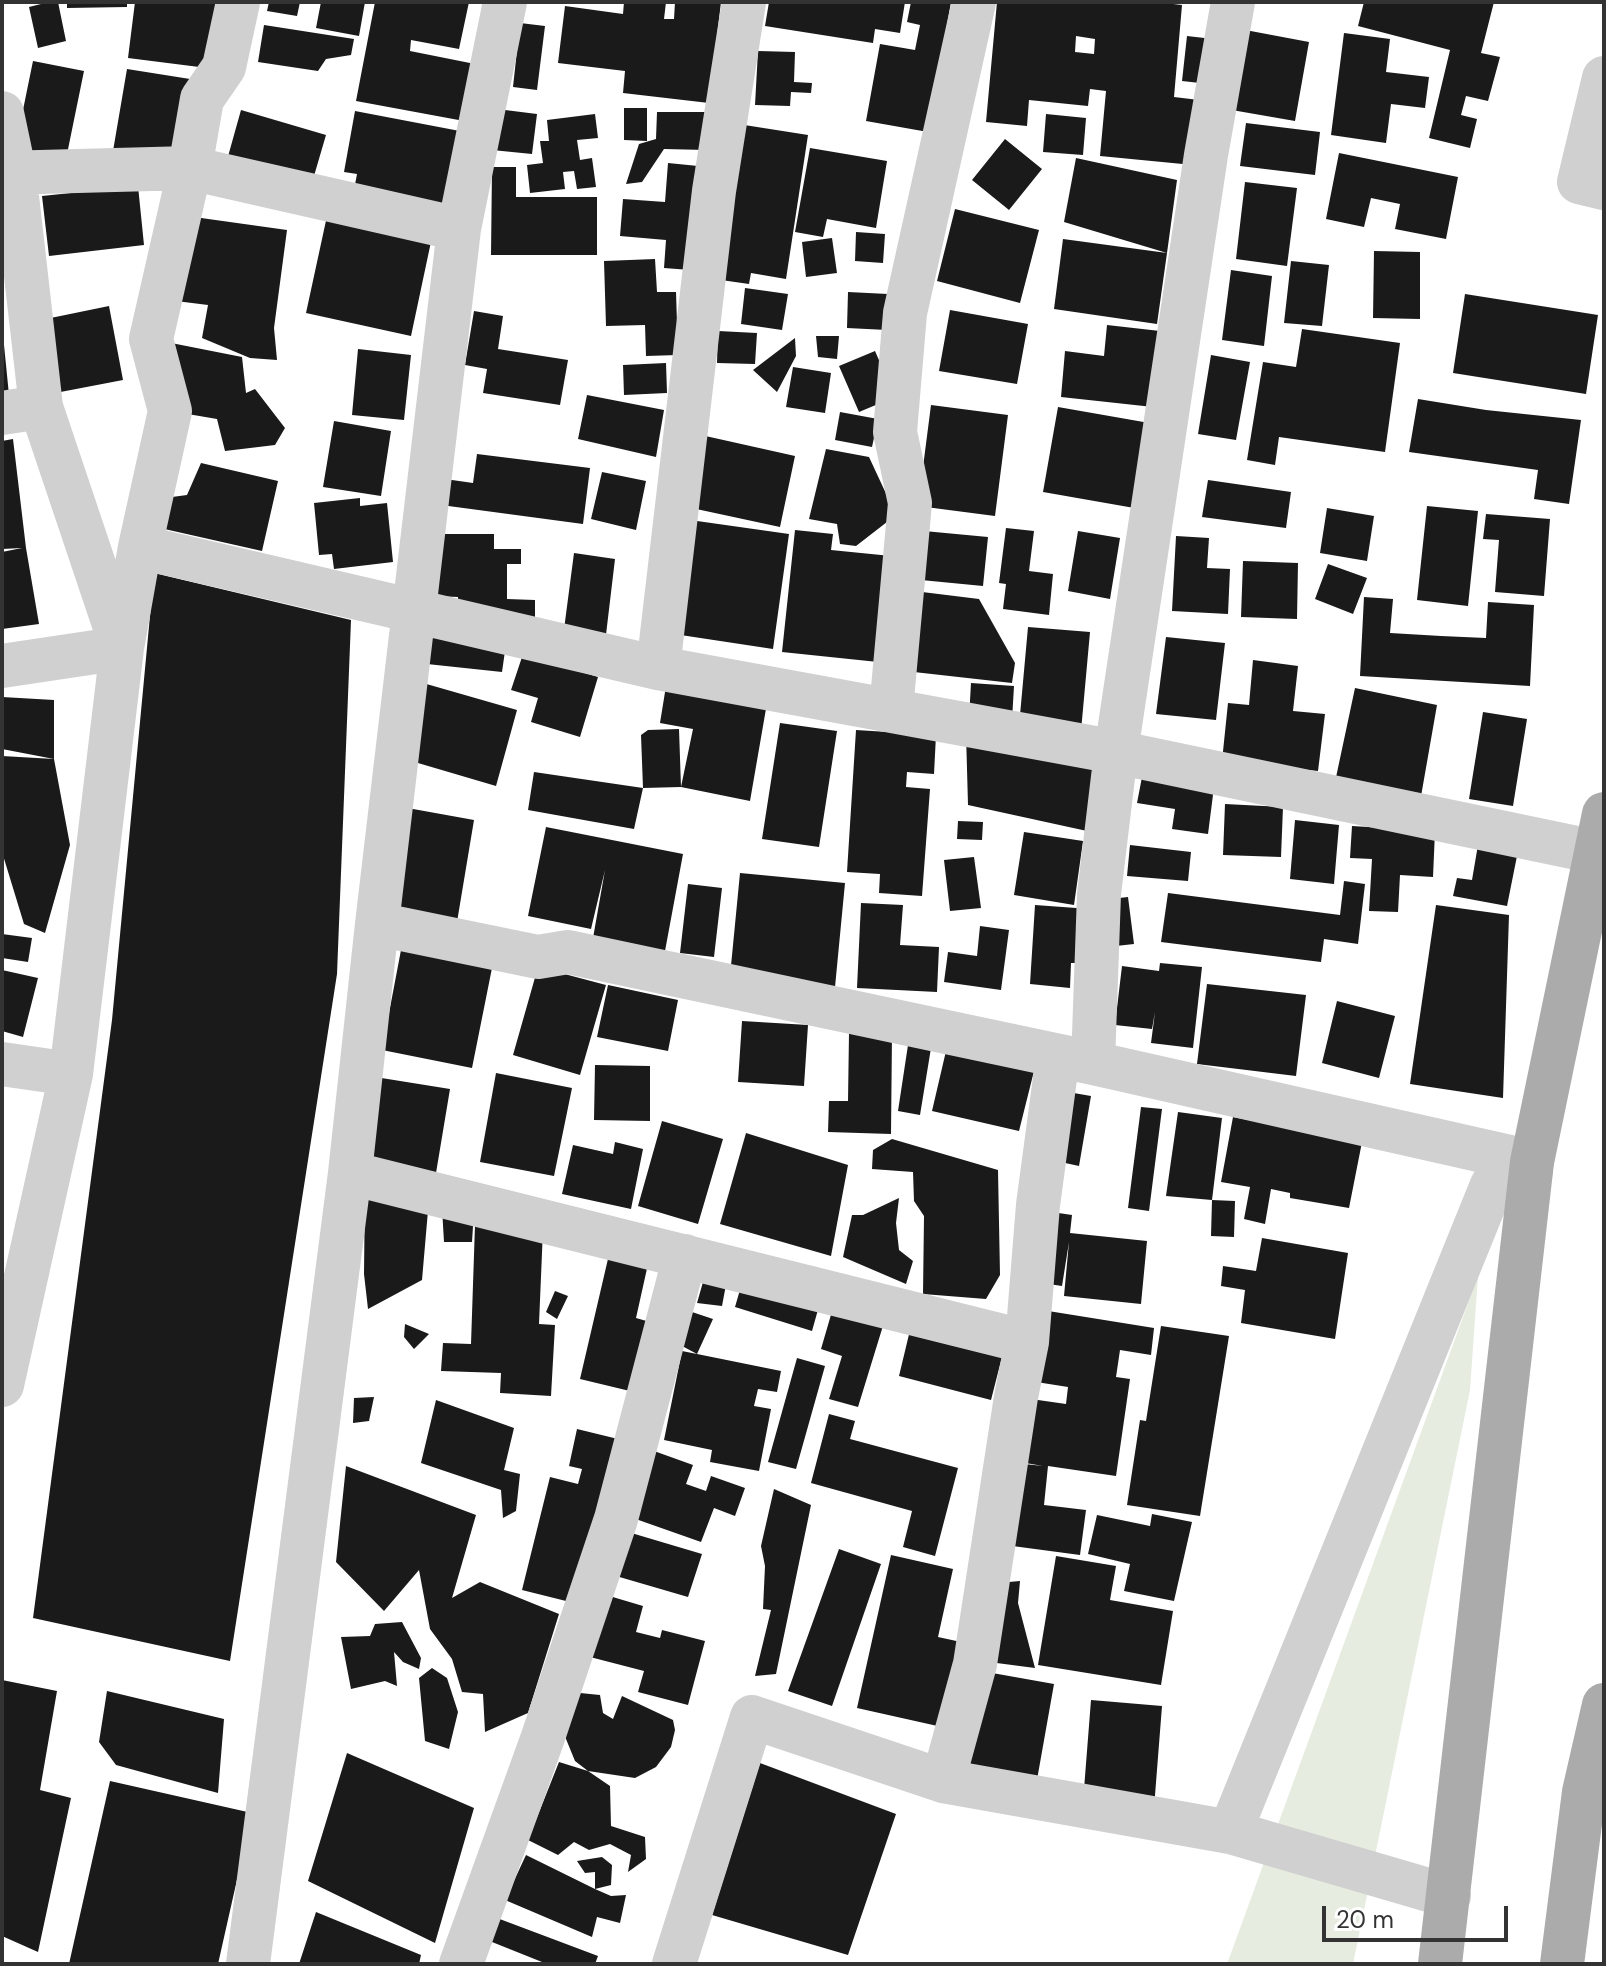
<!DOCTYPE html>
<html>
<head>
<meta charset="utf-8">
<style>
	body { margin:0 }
	#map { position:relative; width:1606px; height:1966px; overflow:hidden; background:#fff; font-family:"DM Sans",sans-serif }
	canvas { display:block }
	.frame { position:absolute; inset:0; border:4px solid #333; pointer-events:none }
	.scale { position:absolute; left:1322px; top:1906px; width:186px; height:36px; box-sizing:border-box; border:4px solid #333; border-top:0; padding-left:10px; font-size:24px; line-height:28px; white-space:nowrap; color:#333; -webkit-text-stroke:6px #fff; paint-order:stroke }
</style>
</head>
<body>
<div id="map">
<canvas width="1606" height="1966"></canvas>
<div class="frame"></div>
<div class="scale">20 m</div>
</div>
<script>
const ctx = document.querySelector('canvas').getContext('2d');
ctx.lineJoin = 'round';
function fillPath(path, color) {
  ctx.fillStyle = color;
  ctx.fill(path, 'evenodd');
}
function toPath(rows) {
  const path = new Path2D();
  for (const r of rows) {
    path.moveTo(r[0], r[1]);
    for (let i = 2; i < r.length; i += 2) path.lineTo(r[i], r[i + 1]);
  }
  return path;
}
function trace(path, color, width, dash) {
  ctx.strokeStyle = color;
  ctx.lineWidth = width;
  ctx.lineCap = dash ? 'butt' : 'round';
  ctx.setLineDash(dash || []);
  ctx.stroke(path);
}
fillPath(toPath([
	[1478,1276,1470,1390,1353,1964,1227,1964]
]), '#e6ecdf');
fillPath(toPath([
	[49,2,58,2,66,41,38,48,29,7],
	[67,2,127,2,127,7,67,8],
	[135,2,223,2,215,69,128,58],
	[269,2,300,2,297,16,267,11],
	[321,2,365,2,359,36,316,28],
	[375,2,469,2,459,49,411,40,410,51,475,64,464,121,356,101],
	[624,2,666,2,664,19,674,19,675,2,721,2,709,103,623,93,625,71,558,63,565,6,623,14],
	[769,2,905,2,900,33,875,29,873,43,765,26],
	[911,2,951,2,928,132,866,121,880,44,915,50,920,25,907,22],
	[997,2,1156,2,1182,5,1174,97,1199,100,1193,165,1100,156,1106,91,1090,89,1088,106,1029,100,1027,126,986,122],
	[1076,36,1095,39,1094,54,1075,52],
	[1364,2,1494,2,1481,53,1500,57,1488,101,1466,96,1461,115,1477,119,1470,148,1429,138,1450,50,1358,26],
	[520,23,545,26,537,90,513,87],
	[264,25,354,39,351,55,326,59,318,71,258,62],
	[1240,29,1309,42,1295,121,1226,109],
	[1344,33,1390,39,1386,72,1429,77,1425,108,1391,104,1386,143,1331,135],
	[1187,36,1213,39,1209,84,1182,81],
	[758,51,795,52,794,82,812,83,811,93,791,92,790,106,755,105],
	[33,61,84,71,66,159,15,149],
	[127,69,190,79,176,162,113,151],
	[624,108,647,108,647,141,624,140],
	[497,109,537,114,532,154,492,150],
	[241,110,326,135,304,210,220,185],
	[355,111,465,132,449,214,353,195,357,174,344,172],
	[657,112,706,112,706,150,664,149,642,182,626,184,639,144,656,139],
	[595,114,598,138,577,140,580,160,592,158,596,187,577,189,574,171,563,172,565,189,530,193,527,165,543,163,540,141,549,141,547,120],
	[1046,114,1086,118,1083,155,1043,152],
	[1246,123,1320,132,1315,175,1240,166],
	[738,124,808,135,786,279,751,273,749,284,714,279],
	[1005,139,1042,169,1009,210,972,180],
	[810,148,887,161,876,228,827,219,823,237,795,232],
	[1339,153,1458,177,1446,239,1395,229,1400,204,1371,198,1364,227,1326,219],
	[1076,158,1177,180,1167,253,1157,324,1054,309,1063,239,1167,253,1064,222],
	[668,163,698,166,690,270,664,268,666,240,620,236,623,199,665,202],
	[492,167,516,167,516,197,597,197,597,255,491,255],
	[1245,182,1297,188,1287,266,1236,259],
	[138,186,144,245,49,256,42,196],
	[955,209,1039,230,1020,303,937,281],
	[327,216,432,237,411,336,306,313],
	[194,217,287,230,274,328,277,360,250,358,202,338,208,305,176,301],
	[856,232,885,234,883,263,855,261],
	[832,238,837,273,806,277,802,242],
	[1374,251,1420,252,1420,319,1373,318],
	[655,259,657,292,676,292,678,355,646,356,645,325,606,326,604,261],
	[1291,261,1329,265,1322,326,1284,323],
	[1231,270,1272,276,1264,346,1222,340],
	[745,288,788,294,782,330,741,324],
	[848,292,888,294,887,330,847,328],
	[1465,294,1598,315,1586,394,1453,373],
	[109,306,123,380,50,394,36,321],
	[950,310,1028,324,1017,384,939,371],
	[474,311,503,316,498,349,568,360,560,405,483,393,487,369,465,365],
	[1107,325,1160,331,1153,407,1061,397,1065,351,1104,356],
	[1302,329,1400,343,1385,452,1279,437,1275,465,1247,460,1263,362,1296,367],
	[718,331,757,333,755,364,717,363],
	[816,336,839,336,837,359,818,357],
	[795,338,796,356,777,392,753,370],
	[151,339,242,357,246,393,255,389,285,428,275,445,225,451,217,419,170,411],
	[2,345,4,345,9,395,2,396],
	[358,349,411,355,404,420,352,415],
	[875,351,895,397,859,412,839,366],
	[1211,355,1250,362,1236,440,1198,434],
	[666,363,667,393,624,395,623,365],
	[793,367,831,373,825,413,786,407],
	[587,395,664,410,656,457,578,439],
	[1418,399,1486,410,1581,420,1569,504,1534,499,1538,470,1409,452],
	[931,405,1008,415,995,516,918,506],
	[1058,407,1155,424,1140,509,1043,492],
	[840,412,878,419,872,447,835,440],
	[334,421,391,431,381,496,323,487],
	[701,435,795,456,780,527,687,507],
	[13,439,26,548,39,624,2,629,2,552,22,548,2,549,2,441],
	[826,449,869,457,896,515,856,546,840,544,837,524,809,519],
	[477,454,590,468,583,524,441,505,445,479,473,483],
	[201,463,278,481,262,551,160,528,157,499,187,495],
	[602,472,646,481,636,530,591,519],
	[1208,480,1291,492,1286,528,1202,517],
	[360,498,360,506,387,503,393,562,334,569,332,554,319,555,314,503],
	[1427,506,1478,511,1468,606,1417,600],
	[1327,508,1374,516,1367,561,1320,553],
	[1486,514,1550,519,1544,596,1495,592,1499,540,1483,539],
	[690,520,789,534,773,649,674,634],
	[1006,528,1034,531,1029,571,1053,574,1049,615,1003,609,1006,584,999,583],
	[795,530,833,534,831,550,891,556,878,662,782,652],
	[924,531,988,537,983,586,921,580],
	[1078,531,1120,538,1110,599,1068,591],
	[435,534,494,534,494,549,521,549,521,564,507,564,507,599,535,600,535,619,458,618,458,597,434,596],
	[1176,536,1209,538,1207,568,1230,569,1228,614,1172,611],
	[574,553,615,559,605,643,563,637],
	[1243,561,1298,563,1297,619,1241,617],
	[1328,564,1367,578,1353,614,1315,599],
	[154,573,351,620,337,974,230,1661,33,1618,112,1020],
	[914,591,979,599,1015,663,1012,683,905,671],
	[1364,597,1393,599,1390,633,1441,636,1486,638,1488,602,1534,605,1530,686,1360,676],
	[1028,627,1090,632,1081,731,1019,726],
	[432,629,507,637,502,672,427,664],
	[1166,637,1225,643,1216,720,1156,714],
	[523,654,598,677,580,737,531,722,538,698,511,690],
	[1253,660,1298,666,1293,711,1325,714,1318,771,1222,761,1228,703,1249,705],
	[423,683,517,710,496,786,401,758],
	[971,683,1014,686,1012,720,969,718],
	[666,686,767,703,750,801,681,787,693,729,660,723],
	[1355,688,1437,705,1420,802,1335,782],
	[2,697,54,700,54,759,70,845,45,933,24,924,2,852,2,756,54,759,2,749],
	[1483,712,1527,719,1513,806,1469,799],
	[780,723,837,731,819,847,762,839],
	[679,729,681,787,643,788,641,735,648,730],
	[856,730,936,735,934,774,907,772,906,787,930,789,922,896,879,893,880,874,847,872],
	[966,733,1103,763,1087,831,968,805],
	[534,772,643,788,634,829,528,810],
	[1142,777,1214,787,1208,834,1172,829,1175,809,1137,803],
	[1225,804,1283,807,1281,857,1223,855],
	[402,807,474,820,457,922,385,910],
	[1295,820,1339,825,1334,884,1290,879],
	[958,821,983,822,982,840,957,839],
	[1352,826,1435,831,1433,877,1400,875,1398,912,1369,911,1372,859,1350,858],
	[546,827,683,854,665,951,593,938,605,870,591,929,528,916],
	[1024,832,1083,841,1074,905,1014,895],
	[1479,839,1519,846,1507,906,1453,896,1457,878,1472,880],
	[1130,845,1191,852,1188,881,1127,876],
	[974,857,981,908,950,911,944,860],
	[740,873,845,883,835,987,730,976],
	[1344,881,1365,884,1358,944,1324,939,1321,962,1161,942,1168,893,1340,915],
	[688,884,722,888,714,957,680,953],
	[1128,897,1134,944,1116,946,1110,899],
	[861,903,903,905,900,945,939,947,937,992,857,988],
	[1035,905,1090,909,1086,963,1071,963,1070,988,1030,984],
	[1436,905,1509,915,1503,1098,1410,1084],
	[980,926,1009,930,1001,990,944,982,948,952,977,956],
	[2,934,32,938,28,962,2,958],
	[401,950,492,968,472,1068,382,1050],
	[1160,963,1202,967,1193,1048,1151,1043,1155,1012,1152,1029,1115,1025,1122,966,1159,971],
	[538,967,606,985,580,1075,513,1055],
	[2,970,38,978,23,1037,2,1031],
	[1207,984,1306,995,1296,1076,1197,1064],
	[608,985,678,1000,668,1051,597,1037],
	[1337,1001,1395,1016,1379,1078,1322,1063],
	[742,1021,808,1025,804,1086,738,1082],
	[849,1033,892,1034,891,1134,828,1132,829,1101,848,1101],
	[908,1045,931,1048,920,1115,898,1111],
	[946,1051,1034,1071,1019,1131,932,1111],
	[595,1065,650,1066,650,1121,594,1120],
	[496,1073,572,1088,554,1176,480,1162],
	[369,1076,450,1089,436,1173,356,1160],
	[1068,1092,1091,1096,1079,1166,1056,1161],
	[1141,1107,1162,1109,1149,1211,1128,1208],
	[1178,1112,1222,1118,1212,1200,1235,1201,1234,1237,1211,1236,1212,1200,1166,1196],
	[1233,1117,1362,1142,1349,1208,1290,1198,1290,1193,1271,1189,1265,1224,1244,1219,1250,1187,1221,1182],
	[662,1121,723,1139,698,1224,638,1206],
	[746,1133,848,1165,831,1256,720,1224],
	[892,1139,998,1170,1000,1275,986,1299,923,1294,924,1216,914,1201,913,1172,872,1169,873,1150],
	[615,1142,643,1149,631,1209,562,1194,573,1145,613,1154],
	[365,1186,429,1199,422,1280,368,1309,364,1274],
	[899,1198,896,1223,899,1250,913,1261,906,1284,843,1257,852,1215,863,1215],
	[442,1208,474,1210,472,1242,444,1242],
	[1045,1211,1072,1215,1070,1233,1147,1241,1141,1304,1064,1296,1069,1242,1062,1286,1035,1282],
	[475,1225,543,1229,539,1324,555,1325,551,1396,500,1393,501,1373,441,1371,443,1343,471,1344],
	[1262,1238,1348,1253,1335,1339,1241,1323,1245,1290,1221,1286,1223,1266,1256,1271],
	[611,1246,650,1255,636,1318,650,1322,634,1392,580,1379],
	[707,1268,728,1274,722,1306,697,1303],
	[744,1276,821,1299,812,1331,735,1307],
	[555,1291,568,1296,557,1319,546,1312],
	[835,1301,886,1316,858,1407,829,1399,842,1356,821,1349],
	[680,1308,713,1319,697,1354,781,1371,777,1392,758,1389,754,1406,771,1409,759,1471,710,1462,712,1450,664,1440,682,1351,697,1354,671,1340],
	[1042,1310,1154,1328,1151,1355,1120,1350,1116,1377,1130,1379,1116,1476,1048,1466,1044,1505,1086,1510,1080,1555,1005,1545,1015,1463,1043,1466,1014,1461,1024,1398,1066,1404,1068,1387,1030,1381],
	[405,1324,429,1334,414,1349,404,1337],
	[911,1326,1004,1349,991,1400,899,1376],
	[1161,1326,1229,1336,1200,1516,1127,1505,1140,1420,1146,1421],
	[797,1358,825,1366,796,1469,768,1462],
	[374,1397,369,1421,353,1423,354,1398],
	[436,1400,514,1428,504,1470,520,1474,516,1511,503,1518,501,1490,421,1463],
	[829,1414,855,1421,850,1439,958,1468,935,1556,903,1547,912,1511,811,1483],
	[577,1429,618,1439,578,1604,522,1590,550,1477,578,1484,582,1469,569,1466],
	[654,1451,693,1465,686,1484,706,1491,711,1476,745,1488,735,1516,714,1508,701,1542,630,1517],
	[346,1466,476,1515,452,1598,480,1582,559,1614,528,1713,485,1732,483,1694,462,1692,452,1659,430,1629,419,1570,384,1611,336,1562],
	[774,1489,811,1505,776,1674,755,1676,771,1610,763,1609,765,1566,761,1546],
	[1152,1514,1192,1522,1174,1601,1124,1591,1130,1564,1088,1554,1097,1515,1150,1526],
	[628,1532,702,1554,688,1597,616,1576],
	[839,1549,881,1564,832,1706,788,1691],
	[891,1555,953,1569,938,1637,961,1642,942,1727,857,1708],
	[1056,1556,1116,1566,1110,1600,1173,1611,1161,1685,1038,1665],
	[1020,1581,1018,1603,1035,1668,989,1662,998,1583],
	[606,1595,643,1606,636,1632,660,1638,662,1630,705,1641,688,1705,638,1692,644,1671,590,1657],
	[402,1622,421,1658,419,1669,403,1662,394,1652,397,1686,385,1681,351,1689,341,1637,370,1636,375,1624],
	[432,1668,447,1678,458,1712,449,1749,425,1741,419,1678],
	[981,1671,1054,1684,1035,1791,961,1777],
	[2,1680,57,1691,40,1790,71,1798,38,1952,2,1936],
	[107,1691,224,1719,218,1793,116,1765,99,1742],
	[580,1693,600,1695,603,1713,613,1719,622,1696,673,1720,675,1730,671,1747,656,1767,635,1778,588,1771,610,1786,611,1826,645,1837,646,1859,628,1872,631,1855,610,1844,589,1850,574,1842,558,1855,528,1840,559,1762,588,1771,575,1761,566,1739,562,1721],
	[1091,1700,1162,1706,1154,1808,1083,1802],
	[347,1753,474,1808,435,1943,308,1881],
	[760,1763,896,1814,848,1955,712,1915],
	[110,1781,252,1813,218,1964,69,1964],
	[526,1855,595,1889,595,1872,585,1873,577,1861,602,1857,612,1865,611,1885,595,1889,611,1896,626,1895,620,1923,597,1917,592,1937,505,1900],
	[316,1912,421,1955,419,1964,299,1964],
	[497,1918,598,1956,595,1964,547,1964,487,1940]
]), '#1a1a1a');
trace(toPath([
	[1604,78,1579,182,1604,188],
	[2,113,14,170,41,407,122,648,2,666],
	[2,173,190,168,459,229],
	[2,413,41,407],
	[140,547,658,668,1116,752,1596,852],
	[658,668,714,191,744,2],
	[891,710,910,503,895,432,905,313,974,2],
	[377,924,538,957,568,952,1093,1063,1532,1162],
	[1093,1063,1099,894,1116,752,1206,155,1233,2],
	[2,1064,71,1074],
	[350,1173,1027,1342],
	[2,1385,71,1074,122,648,140,547,170,411,151,339,190,168,202,99,224,67,238,2],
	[943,1781,975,1664,1016,1397,1027,1342,1038,1205,1058,1056],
	[1449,1896,1230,1832,1492,1185,1531,1171],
	[248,1964,350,1173,377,924,459,229,505,2],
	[461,1964,543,1737,616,1519,685,1256],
	[674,1964,752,1717,943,1781,1230,1832]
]), '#d0d0d0', 44);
trace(toPath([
	[1440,1964,1532,1162,1604,814],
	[1562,1964,1584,1792,1604,1705]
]), '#ababab', 44);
</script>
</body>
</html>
